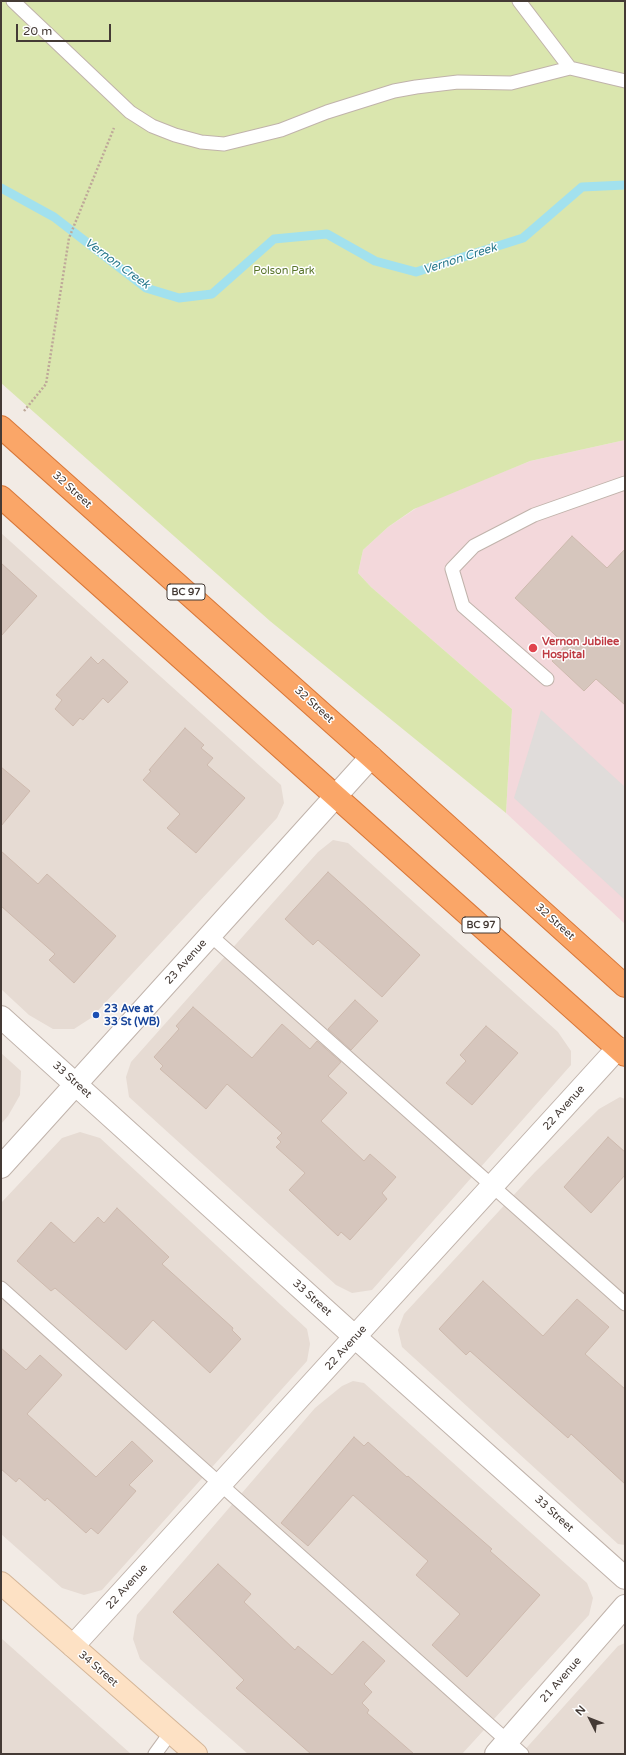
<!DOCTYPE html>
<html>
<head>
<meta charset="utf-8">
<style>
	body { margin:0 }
	#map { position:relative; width:626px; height:1755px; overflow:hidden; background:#f2ebe5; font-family:"Varela Round",sans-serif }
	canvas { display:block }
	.frame { position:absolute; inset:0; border:2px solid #443a35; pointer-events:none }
	.north { position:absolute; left:570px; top:1699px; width:40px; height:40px; -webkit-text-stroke:3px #fff; paint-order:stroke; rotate:312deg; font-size:11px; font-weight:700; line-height:16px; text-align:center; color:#443a35 }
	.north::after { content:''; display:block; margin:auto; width:14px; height:18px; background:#443a35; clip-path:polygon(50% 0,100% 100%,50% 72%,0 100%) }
	.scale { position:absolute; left:16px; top:24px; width:95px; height:18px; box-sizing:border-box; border:2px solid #443a35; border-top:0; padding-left:5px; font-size:12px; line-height:14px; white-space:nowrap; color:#443a35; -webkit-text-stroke:3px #fff; paint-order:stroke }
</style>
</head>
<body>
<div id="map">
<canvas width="626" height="1755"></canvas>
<div class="frame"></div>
<div class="north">N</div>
<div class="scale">20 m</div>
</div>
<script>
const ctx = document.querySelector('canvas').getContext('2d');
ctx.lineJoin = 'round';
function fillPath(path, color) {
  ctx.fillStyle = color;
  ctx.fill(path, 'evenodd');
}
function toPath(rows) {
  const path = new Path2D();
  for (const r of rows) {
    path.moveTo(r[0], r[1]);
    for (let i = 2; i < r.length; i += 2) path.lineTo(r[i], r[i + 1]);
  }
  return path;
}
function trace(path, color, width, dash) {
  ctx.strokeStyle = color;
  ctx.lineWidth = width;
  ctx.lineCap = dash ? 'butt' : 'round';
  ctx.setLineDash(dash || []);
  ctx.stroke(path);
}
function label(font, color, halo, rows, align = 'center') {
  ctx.font = font + ' "Varela Round",sans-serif';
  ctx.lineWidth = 3;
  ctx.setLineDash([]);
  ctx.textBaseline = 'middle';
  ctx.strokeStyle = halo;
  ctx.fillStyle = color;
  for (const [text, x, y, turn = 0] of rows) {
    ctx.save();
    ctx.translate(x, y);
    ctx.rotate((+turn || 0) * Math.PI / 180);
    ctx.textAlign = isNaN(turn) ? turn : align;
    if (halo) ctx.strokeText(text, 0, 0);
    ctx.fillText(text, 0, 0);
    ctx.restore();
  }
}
fillPath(toPath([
	[1,533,281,785,284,803,277,818,91,1018,74,1029,53,1029,29,1015,1,989],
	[333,840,348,843,558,1032,571,1051,571,1065,372,1290,352,1293,336,1285,129,1097,126,1077,131,1062,318,852],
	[1,1053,21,1071,20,1095,8,1116,1,1124],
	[620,1097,625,1099,625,1545,618,1544,402,1347,398,1330,404,1314,535,1172,599,1109],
	[80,1132,100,1138,307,1329,310,1344,307,1361,102,1590,84,1595,62,1588,1,1534,1,1203,62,1138],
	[353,1381,364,1383,587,1583,593,1598,589,1615,462,1754,248,1754,140,1659,133,1639,137,1615,315,1408,342,1386],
	[1,1638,131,1754,1,1754],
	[625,1643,625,1754,521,1754,618,1646]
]), '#e6dbd3');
fillPath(toPath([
	[625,440,625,924,506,813,512,709,371,587,358,573,363,550,388,527,421,505,530,461]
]), '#f3d8db');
fillPath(toPath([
	[1,1,625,1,625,440,530,461,414,509,388,527,363,550,358,573,371,587,512,709,506,813,270,621,1,383]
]), '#dae6ae');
fillPath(toPath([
	[541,710,625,787,625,900,514,798]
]), '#e0dcda');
trace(toPath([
	[1,188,54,217,146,288,179,298,212,294,274,239,327,234,375,261,416,272,523,238,582,187,625,185]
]), '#a2e1ee', 9);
const building = toPath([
	[572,536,607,568,625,549,625,705,596,679,584,691,552,661,566,645,515,598,572,536],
	[1,563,37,596,1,636,1,563],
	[91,657,98,664,103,659,128,682,108,703,103,698,83,720,80,718,73,726,55,709,62,700,56,695,91,657],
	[185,728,204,745,201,748,213,758,207,765,245,798,196,853,167,828,180,814,143,780,151,771,149,770,185,728],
	[1,767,30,791,1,826,1,767],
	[1,851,38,884,47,874,116,936,74,983,49,960,55,954,1,906,1,851],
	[328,872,420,955,382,997,318,940,313,945,285,919,328,872],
	[355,1000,378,1021,351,1050,328,1029,355,1000],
	[193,1007,252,1058,282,1024,310,1049,317,1041,341,1062,328,1076,347,1093,321,1121,364,1161,370,1154,396,1177,382,1193,387,1199,350,1240,341,1232,338,1236,289,1190,305,1173,276,1147,281,1142,277,1138,282,1133,227,1084,206,1109,160,1069,163,1066,154,1057,179,1029,176,1026,193,1007],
	[486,1026,518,1053,472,1105,446,1083,466,1061,460,1055,486,1026],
	[608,1137,625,1152,625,1175,591,1213,564,1187,608,1137],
	[117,1208,169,1257,162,1264,233,1328,232,1330,241,1339,210,1373,153,1320,126,1350,55,1288,51,1291,17,1261,51,1222,74,1243,98,1217,104,1223,117,1208],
	[483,1281,543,1336,577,1299,609,1327,585,1354,625,1389,625,1484,571,1434,568,1438,470,1351,466,1355,439,1329,483,1281],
	[1,1348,26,1370,40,1355,62,1375,27,1414,96,1477,132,1441,153,1461,129,1485,136,1491,98,1534,91,1528,86,1533,47,1498,45,1501,19,1478,16,1482,1,1469,1,1348],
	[354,1437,364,1446,368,1442,407,1477,408,1476,492,1549,490,1551,540,1595,467,1677,432,1645,460,1614,416,1575,428,1561,353,1495,308,1546,281,1523,354,1437],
	[218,1564,251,1594,244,1602,295,1650,298,1646,332,1675,363,1641,385,1661,364,1684,372,1692,362,1703,369,1710,367,1713,414,1754,311,1754,236,1688,244,1680,173,1612,218,1564]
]);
fillPath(building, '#d6c6bd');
trace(building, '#cebaae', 1);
const lane = toPath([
	[13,1,130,112,152,126,175,135,201,142,224,144,281,130,327,112,394,91,416,87,458,82,511,83,570,68,625,81],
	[519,1,570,68],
	[547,679,463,606,452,569,474,546,534,515,625,483],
	[210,935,625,1304],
	[1,1288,522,1754],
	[155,1754,171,1732]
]);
const street = toPath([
	[1,1017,355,1337,625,1578],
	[1,1167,371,757],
	[73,1646,618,1048],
	[496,1754,625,1606]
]);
const secondary = toPath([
	[1,1583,196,1754]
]);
const highway = toPath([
	[1,427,371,757,625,986],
	[1,497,625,1055]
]);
trace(lane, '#c0b3ab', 15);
trace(street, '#c0b3ab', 24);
trace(secondary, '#d4b597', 24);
trace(highway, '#d97738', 24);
trace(toPath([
	[24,411,46,384,69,238,114,128]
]), '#bea899', 2.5, [2, 2]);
trace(lane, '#fff', 13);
trace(street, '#fff', 22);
trace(secondary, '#fde1c4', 22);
trace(highway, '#faa668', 22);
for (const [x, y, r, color] of [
	[533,648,5,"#e0444e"],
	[96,1015,4,"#1a4fb4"]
]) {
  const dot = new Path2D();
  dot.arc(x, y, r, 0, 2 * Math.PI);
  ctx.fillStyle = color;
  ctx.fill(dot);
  trace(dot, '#fff', 1.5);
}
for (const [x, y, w] of [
	[186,592,38],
	[481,925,38]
]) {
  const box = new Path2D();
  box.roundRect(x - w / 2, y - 8, w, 16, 3);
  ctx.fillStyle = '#fff';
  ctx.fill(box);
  trace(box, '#443a35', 1);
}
label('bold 10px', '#443a35', null, [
	["BC 97",186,592],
	["BC 97",481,925]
]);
label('11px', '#58742a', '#fff', [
	["Polson Park",284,271]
]);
label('11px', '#443a35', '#fff', [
	["32 Street",72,490,42],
	["32 Street",314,705,42],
	["32 Street",555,922,42],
	["23 Avenue",186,962,-48],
	["33 Street",72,1080,42],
	["22 Avenue",564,1108,-48],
	["33 Street",312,1298,42],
	["22 Avenue",346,1348,-48],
	["33 Street",554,1514,42],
	["22 Avenue",127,1587,-48],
	["34 Street",98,1669,41],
	["21 Avenue",561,1680,-49]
]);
label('bold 11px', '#be3a42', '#fff', [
	["Vernon Jubilee",542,642],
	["Hospital",542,655]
], 'left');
label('bold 11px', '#164399', '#fff', [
	["23 Ave at",104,1009],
	["33 St (WB)",104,1022]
], 'left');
label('italic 12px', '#2b7b8e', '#fff', [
	["Vernon Creek",460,259,-18],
	["Vernon Creek",117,264,36]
]);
</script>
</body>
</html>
